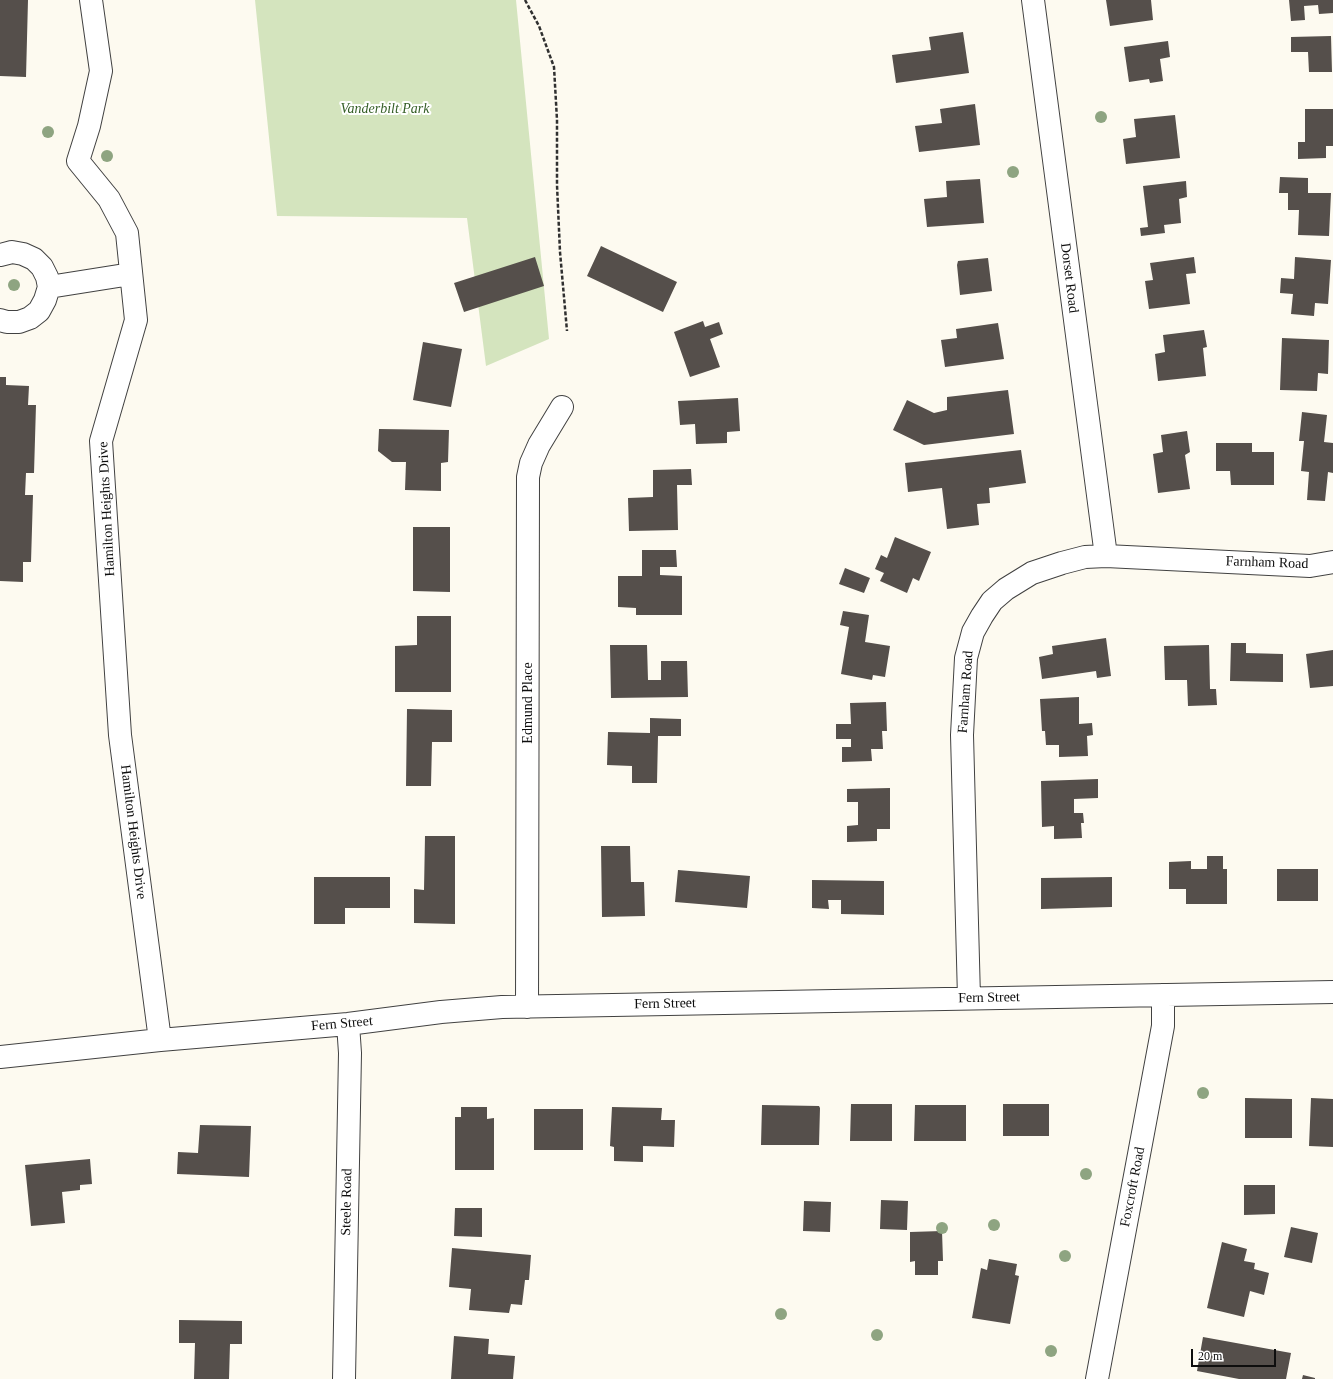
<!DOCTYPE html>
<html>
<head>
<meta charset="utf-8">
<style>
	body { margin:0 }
	#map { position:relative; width:1333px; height:1379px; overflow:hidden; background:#fdfaf0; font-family:"Times New Roman",serif }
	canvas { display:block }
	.scale { position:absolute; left:1191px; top:1349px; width:85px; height:18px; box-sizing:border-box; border:2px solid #0e0e0e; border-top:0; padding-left:5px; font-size:12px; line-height:14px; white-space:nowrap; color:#0e0e0e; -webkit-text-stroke:3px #fff; paint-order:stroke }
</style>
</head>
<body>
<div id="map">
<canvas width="1333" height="1379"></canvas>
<div class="scale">20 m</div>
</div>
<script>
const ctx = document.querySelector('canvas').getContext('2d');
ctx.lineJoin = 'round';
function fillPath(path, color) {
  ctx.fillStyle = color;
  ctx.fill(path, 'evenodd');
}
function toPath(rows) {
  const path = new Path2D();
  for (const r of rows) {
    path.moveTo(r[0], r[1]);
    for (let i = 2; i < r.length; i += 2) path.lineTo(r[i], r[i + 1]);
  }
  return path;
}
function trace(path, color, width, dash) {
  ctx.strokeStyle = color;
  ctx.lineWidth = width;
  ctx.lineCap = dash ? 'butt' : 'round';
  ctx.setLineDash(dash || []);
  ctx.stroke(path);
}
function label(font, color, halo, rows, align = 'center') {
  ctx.font = font + ' "Times New Roman",serif';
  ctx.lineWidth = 4;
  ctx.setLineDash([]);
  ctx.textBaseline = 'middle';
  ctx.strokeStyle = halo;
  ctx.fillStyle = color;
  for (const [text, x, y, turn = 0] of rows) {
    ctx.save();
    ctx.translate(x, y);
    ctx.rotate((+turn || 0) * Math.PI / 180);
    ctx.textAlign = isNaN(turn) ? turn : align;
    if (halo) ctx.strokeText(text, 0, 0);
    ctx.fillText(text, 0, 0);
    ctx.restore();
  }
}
fillPath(toPath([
	[255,0,516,0,549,339,486,366,467,218,277,216]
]), '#d4e4be');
fillPath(toPath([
	[0,0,28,0,26,77,0,76],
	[1106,0,1151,0,1153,20,1110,26],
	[1289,0,1333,0,1333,13,1319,14,1318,5,1304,6,1305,20,1291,21],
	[963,32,969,73,896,83,892,55,931,50,929,37],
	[1331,36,1332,72,1309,72,1308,52,1291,52,1291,37],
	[1168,41,1170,57,1160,59,1163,81,1150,83,1149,79,1129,82,1124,47],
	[975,104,980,145,919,152,915,126,942,123,940,109],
	[1305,109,1333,109,1333,146,1326,146,1326,158,1298,159,1298,142,1305,142],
	[1175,115,1180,158,1126,164,1123,139,1136,137,1134,119],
	[1280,177,1308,178,1308,193,1331,193,1329,236,1298,235,1299,210,1288,210,1288,193,1279,193],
	[980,179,984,223,927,227,924,199,947,197,946,181],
	[1186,181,1187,197,1179,199,1181,223,1164,225,1165,233,1141,236,1140,228,1148,227,1143,186],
	[601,246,677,282,663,312,587,276],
	[535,257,544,286,464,312,454,283],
	[1194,257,1196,273,1186,274,1190,304,1149,309,1145,281,1153,280,1150,263],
	[1295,257,1331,260,1328,304,1315,303,1314,316,1291,314,1293,294,1280,293,1281,278,1294,279],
	[988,258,992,291,960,295,957,265,958,261],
	[703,321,705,327,719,322,723,334,710,339,720,367,690,377,674,332],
	[998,323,1004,359,945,367,941,340,957,338,956,329],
	[1204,330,1207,347,1203,348,1206,376,1158,381,1155,354,1165,352,1163,335],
	[1282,338,1329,340,1328,374,1318,373,1317,391,1280,390],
	[423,342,462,349,451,407,413,400],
	[0,377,6,377,6,385,29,386,28,405,36,405,34,473,26,473,25,495,33,495,31,562,23,562,23,582,0,581],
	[1008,390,1014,434,924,445,893,430,907,400,934,413,947,410,947,397],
	[738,398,740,431,727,432,727,443,696,444,695,424,680,425,678,401],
	[1302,412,1327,415,1324,442,1333,443,1333,473,1328,472,1325,501,1307,500,1309,472,1301,471,1304,441,1299,441],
	[379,429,449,430,448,462,441,463,441,491,405,490,406,462,392,462,378,451],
	[1187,431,1190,452,1185,455,1190,489,1158,493,1153,454,1163,452,1161,435],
	[1216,443,1252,443,1252,452,1274,452,1274,485,1231,485,1230,471,1216,471],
	[1021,450,1026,483,989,488,990,503,977,504,979,525,947,529,942,488,908,492,905,463],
	[691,469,692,485,677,485,678,530,629,531,628,498,653,497,653,470],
	[413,527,450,527,450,592,413,591],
	[895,537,931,552,919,581,913,578,907,593,880,581,884,573,875,569,881,555,887,558],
	[642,550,676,550,677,567,660,567,660,575,682,576,682,615,636,615,636,608,618,607,618,576,642,576],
	[845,568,870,578,864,593,839,584],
	[843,611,869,615,865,642,890,646,885,677,873,675,872,680,841,674,849,627,840,625],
	[417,616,451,616,451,692,395,692,395,646,417,645],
	[1106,638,1111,676,1097,678,1096,671,1042,679,1039,657,1053,654,1052,646],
	[1231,643,1246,643,1246,653,1283,654,1283,682,1230,681],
	[610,645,647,645,648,680,661,680,661,661,687,661,688,697,611,698],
	[1209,645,1210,689,1216,689,1217,705,1188,706,1187,680,1165,680,1164,646],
	[1333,650,1333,686,1310,688,1306,654],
	[1079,697,1079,724,1092,723,1093,735,1087,736,1088,756,1059,757,1059,745,1046,745,1045,731,1042,731,1040,699],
	[886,702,887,731,882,731,883,749,871,749,872,761,842,762,842,747,851,747,851,739,836,739,836,724,851,724,850,703],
	[407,709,452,710,452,742,432,742,431,786,406,786],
	[650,718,681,719,681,736,658,736,657,783,632,783,632,766,607,765,608,732,650,733],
	[1098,779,1098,798,1074,799,1074,813,1083,813,1084,823,1081,823,1082,838,1054,839,1054,826,1042,827,1041,781],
	[890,788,890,829,877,829,877,841,847,842,847,826,858,825,858,802,847,802,847,789],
	[425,836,455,836,455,924,414,923,414,889,424,890],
	[601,846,630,846,631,882,644,882,645,916,602,917],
	[1207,856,1223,856,1223,869,1227,869,1227,904,1186,904,1186,889,1169,889,1169,862,1191,861,1191,869,1207,869],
	[1277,869,1318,869,1318,901,1277,901],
	[678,870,750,876,747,908,675,902],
	[314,877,390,877,390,908,345,908,345,924,314,924],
	[1112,877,1112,907,1041,909,1041,878],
	[812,880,884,881,884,915,841,914,841,900,828,900,829,909,812,908],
	[1245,1098,1292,1099,1292,1138,1245,1138],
	[1311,1098,1333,1099,1333,1147,1309,1146],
	[851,1104,892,1104,892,1141,850,1141],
	[1003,1104,1049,1104,1049,1136,1003,1136],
	[762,1105,819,1106,820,1108,819,1145,761,1145],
	[915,1105,966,1105,966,1141,914,1141],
	[461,1107,487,1107,487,1119,494,1118,494,1170,455,1170,455,1117,461,1117],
	[612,1107,662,1108,661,1120,675,1120,674,1147,643,1146,643,1162,614,1161,614,1147,610,1146],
	[534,1109,583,1109,583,1150,534,1150],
	[200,1125,251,1126,249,1177,177,1174,178,1152,198,1153],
	[90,1159,92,1184,80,1185,80,1190,62,1192,65,1223,31,1226,25,1165],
	[1244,1185,1275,1185,1275,1214,1244,1215],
	[881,1200,908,1201,907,1230,880,1229],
	[804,1201,831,1202,830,1232,803,1231],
	[455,1208,482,1208,482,1237,454,1236],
	[1291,1227,1318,1233,1312,1263,1284,1257],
	[942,1231,943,1261,938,1261,938,1275,915,1275,915,1261,910,1262,910,1232],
	[1222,1242,1247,1249,1244,1261,1255,1263,1254,1269,1269,1273,1264,1295,1250,1291,1244,1317,1207,1308],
	[452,1248,531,1255,529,1280,525,1280,522,1305,511,1304,509,1313,469,1310,471,1289,449,1287],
	[989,1259,1017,1264,1015,1275,1019,1276,1010,1324,972,1318,981,1268,987,1270],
	[179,1320,242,1321,242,1344,230,1344,229,1379,194,1379,195,1343,179,1343],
	[454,1336,489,1339,488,1354,515,1356,513,1379,451,1379],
	[1203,1337,1291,1353,1286,1379,1239,1379,1197,1371],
	[1303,1375,1315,1378,1315,1379,1302,1379]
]), '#554f4b');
const minor = toPath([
	[91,0,101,71,89,126,78,161,109,199,127,233,136,320,101,441,120,735,160,1040],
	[1033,0,1106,556],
	[0,255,12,252,23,254,34,259,42,267,47,277,49,287,45,300,39,311,30,318,19,322,7,322,0,320],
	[49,287,131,274],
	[969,998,962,735,966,658,973,632,982,616,992,601,1006,589,1032,573,1062,563,1085,557,1106,556,1310,566,1333,562],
	[527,1007,528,477,531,463,539,445,562,407],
	[0,1057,160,1040,348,1024,441,1012,502,1007,1333,992],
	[344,1379,350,1053,348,1024],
	[1097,1379,1163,1026,1163,995]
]);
trace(minor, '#414141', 24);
trace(toPath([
	[525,0,539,26,554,67,557,120,557,185,560,252,567,331]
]), '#303030', 2.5, [4, 2]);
trace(minor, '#fff', 22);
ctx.fillStyle = '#8ea481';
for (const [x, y] of [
	[1101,117],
	[48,132],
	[107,156],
	[1013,172],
	[14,285],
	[1203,1093],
	[1086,1174],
	[994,1225],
	[942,1228],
	[1065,1256],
	[781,1314],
	[877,1335],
	[1051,1351]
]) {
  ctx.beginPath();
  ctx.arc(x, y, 6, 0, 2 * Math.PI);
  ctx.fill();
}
label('italic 14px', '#345e26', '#fff', [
	["Vanderbilt Park",385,109]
]);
label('14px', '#0e0e0e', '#fff', [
	["Dorset Road",1069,278,83],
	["Hamilton Heights Drive",107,509,-93],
	["Farnham Road",1267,563,2],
	["Farnham Road",966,692,-86],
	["Edmund Place",528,703,-90],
	["Hamilton Heights Drive",133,832,83],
	["Fern Street",989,998,-1],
	["Fern Street",665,1004,-1],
	["Fern Street",342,1024,-5],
	["Foxcroft Road",1133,1187,-79],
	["Steele Road",347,1202,-89]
]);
</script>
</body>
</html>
